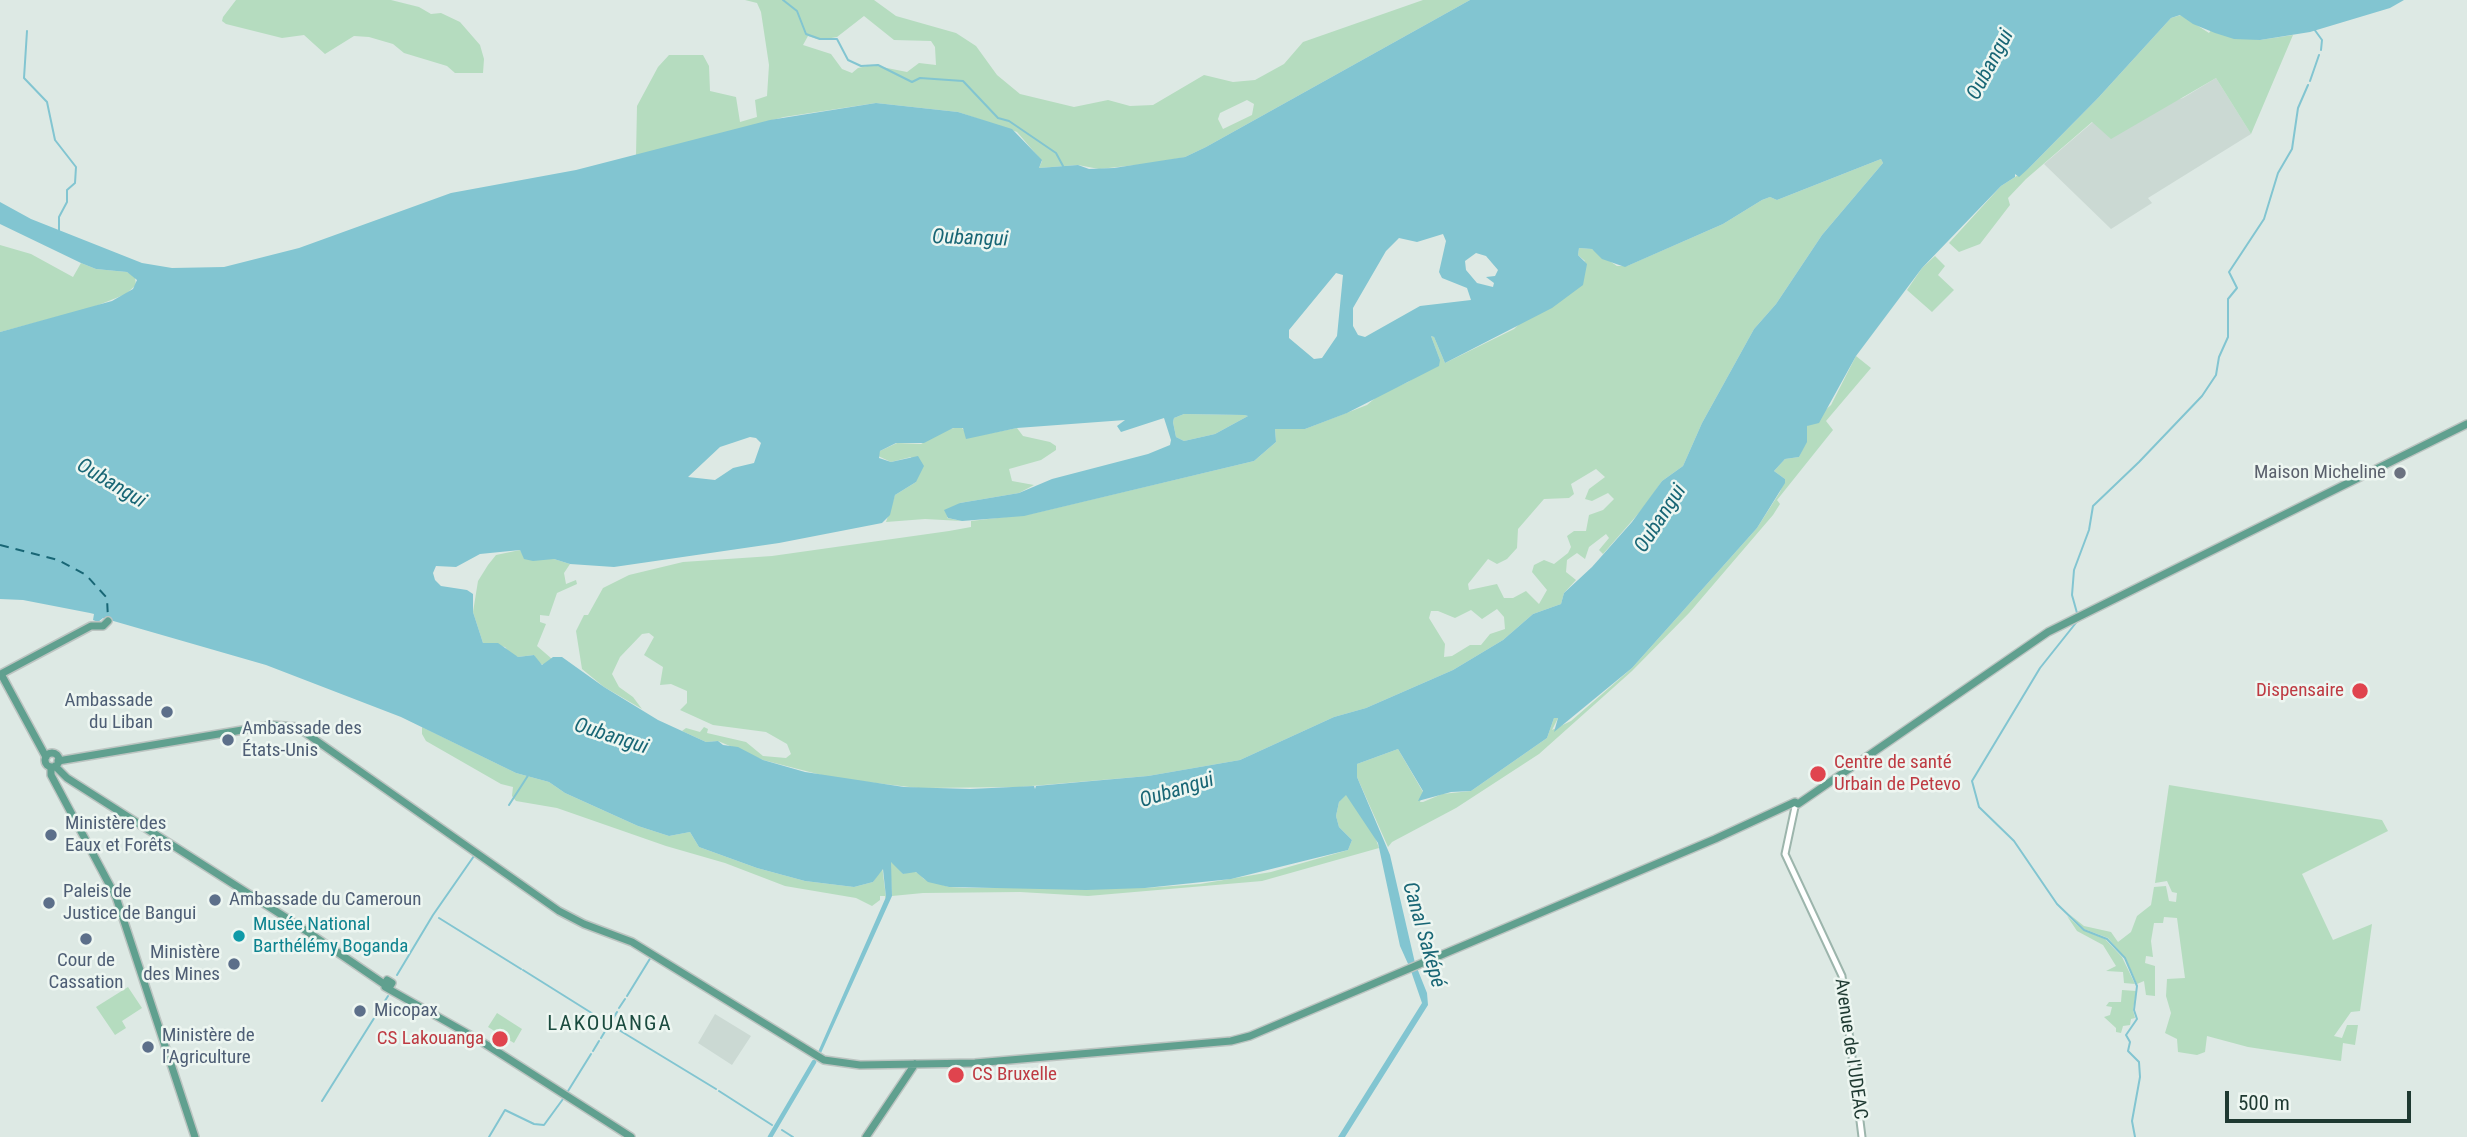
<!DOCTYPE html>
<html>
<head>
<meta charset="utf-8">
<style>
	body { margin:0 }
	#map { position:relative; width:2467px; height:1137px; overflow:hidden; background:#dde9e4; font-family:"Roboto Condensed",sans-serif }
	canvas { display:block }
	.scale { position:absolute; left:2225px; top:1091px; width:186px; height:32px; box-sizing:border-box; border:4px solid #1e3931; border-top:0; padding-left:9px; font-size:21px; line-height:24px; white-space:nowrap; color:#1e3931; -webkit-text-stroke:5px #edf6f1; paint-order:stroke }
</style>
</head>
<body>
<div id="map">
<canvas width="2467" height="1137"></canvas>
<div class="scale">500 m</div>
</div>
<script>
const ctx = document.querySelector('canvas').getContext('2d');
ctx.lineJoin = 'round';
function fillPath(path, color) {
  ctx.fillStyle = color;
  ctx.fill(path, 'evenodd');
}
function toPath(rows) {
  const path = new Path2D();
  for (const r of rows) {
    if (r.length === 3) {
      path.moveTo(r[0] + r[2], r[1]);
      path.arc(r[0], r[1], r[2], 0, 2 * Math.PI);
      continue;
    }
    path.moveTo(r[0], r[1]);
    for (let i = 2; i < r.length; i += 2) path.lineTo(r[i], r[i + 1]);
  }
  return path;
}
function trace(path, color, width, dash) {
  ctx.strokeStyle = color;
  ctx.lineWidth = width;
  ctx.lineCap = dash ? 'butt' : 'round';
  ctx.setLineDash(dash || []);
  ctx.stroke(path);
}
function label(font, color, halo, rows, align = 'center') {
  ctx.font = font + ' "Roboto Condensed",sans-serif';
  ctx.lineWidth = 5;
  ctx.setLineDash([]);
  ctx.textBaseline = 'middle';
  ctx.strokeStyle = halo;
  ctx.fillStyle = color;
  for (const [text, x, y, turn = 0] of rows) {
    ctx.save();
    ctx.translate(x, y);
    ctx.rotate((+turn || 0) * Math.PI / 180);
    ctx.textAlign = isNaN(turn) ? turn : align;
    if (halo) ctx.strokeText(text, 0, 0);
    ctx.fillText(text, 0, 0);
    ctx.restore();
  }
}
fillPath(toPath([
	[2216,78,2251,134,2148,198,2152,203,2111,229,2044,164,2093,122,2183,98],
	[715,1014,751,1036,732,1065,698,1043]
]), '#cbd9d3');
fillPath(toPath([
	[236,0,391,0,419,7,431,14,441,13,460,22,480,45,484,59,483,73,455,73,447,66,404,53,393,44,369,37,354,36,325,54,304,35,282,38,226,24,222,21,223,17],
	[745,0,874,0,896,16,956,33,976,46,997,75,1020,94,1074,107,1108,100,1130,106,1153,105,1204,75,1233,82,1255,80,1284,64,1303,42,1423,0,1470,0,1206,147,1185,157,1155,163,1099,169,1078,165,1039,168,1042,161,1017,132,958,112,876,103,784,117,636,156,637,106,658,67,669,55,703,55,709,66,710,91,736,97,740,122,757,117,755,100,767,96,769,65,761,12,757,3],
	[864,16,894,40,931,41,935,47,936,65,919,63,907,72,872,65,858,68,852,73,842,69,831,54,803,45,808,36,820,40,837,37],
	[1247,100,1254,104,1252,115,1223,129,1218,119,1220,113],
	[2181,15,2209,33,2211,30,2260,40,2293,35,2251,134,2216,78,2111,139,2092,122,2026,179,2008,198,2010,205,1980,244,1959,252,1949,243,2001,186,2029,168,2098,98,2171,18],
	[1881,159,1883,163,1822,235,1776,304,1754,329,1702,423,1683,466,1662,481,1645,506,1603,554,1599,550,1609,538,1606,534,1589,547,1585,559,1577,553,1567,560,1566,572,1576,580,1564,593,1561,604,1533,614,1503,640,1453,670,1366,708,1334,717,1240,760,1148,776,1020,787,918,788,833,778,763,760,718,741,706,742,682,731,686,728,700,732,704,727,708,729,707,733,746,742,763,756,786,758,791,754,787,744,766,732,713,725,680,710,687,703,687,691,671,684,660,685,663,667,644,655,654,637,649,633,642,634,620,657,612,674,619,687,633,697,642,709,604,687,582,669,576,631,584,615,588,615,603,588,629,575,683,562,772,556,949,531,971,527,971,521,1031,514,1254,461,1276,442,1275,429,1305,429,1367,405,1380,394,1408,382,1440,360,1431,336,1434,337,1445,363,1514,329,1585,261,1578,255,1579,248,1592,249,1617,266,1627,266,1723,224,1762,200,1770,197,1777,200],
	[1596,469,1605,477,1589,489,1585,499,1592,501,1608,493,1614,499,1603,510,1589,515,1586,531,1574,531,1567,536,1571,547,1568,553,1554,564,1544,560,1534,565,1532,572,1547,590,1539,604,1526,591,1513,598,1504,598,1497,584,1469,590,1468,584,1488,559,1497,564,1507,559,1517,548,1518,529,1544,499,1569,498,1574,494,1571,484],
	[1497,609,1504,617,1505,629,1490,634,1481,645,1470,645,1452,656,1444,657,1445,644,1429,618,1431,611,1438,611,1455,618,1471,610,1482,619],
	[0,245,31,254,73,277,81,263,96,269,127,272,135,277,136,285,126,294,91,308,0,332],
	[1935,256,1945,266,1938,275,1954,290,1932,312,1907,290,1922,268],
	[1856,356,1871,368,1826,421,1833,430,1777,500,1780,504,1773,515,1689,613,1632,671,1539,754,1456,808,1392,842,1388,847,1357,777,1357,764,1398,749,1423,792,1420,802,1423,802,1442,794,1471,791,1547,738,1554,718,1558,718,1552,730,1571,721,1632,668,1757,528,1780,492,1785,479,1774,471,1785,459,1799,457,1807,440,1807,426,1831,405],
	[1184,414,1244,415,1248,416,1215,434,1184,441,1176,437,1173,422,1174,418],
	[961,427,971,437,1017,428,1023,436,1050,442,1056,446,1056,450,1041,460,1009,469,1012,481,1034,485,1019,493,960,503,947,518,962,521,925,519,886,522,895,495,916,482,911,457,891,462,878,456,880,451,897,443,921,444,948,429],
	[520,550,525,559,554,559,570,564,564,573,566,584,576,580,577,584,557,593,549,616,540,615,540,622,546,624,537,646,552,659,544,665,538,663,534,655,518,657,511,655,505,647,483,643,473,612,478,581,488,565,496,555],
	[422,727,516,773,549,782,565,793,638,826,669,836,690,832,699,847,757,868,805,881,854,887,873,882,882,866,886,897,885,900,885,896,880,896,880,900,872,906,856,898,785,886,725,863,666,846,557,808,516,801,512,796,513,787,501,784,426,741,422,734],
	[2169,785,2382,820,2388,831,2302,874,2333,940,2372,924,2360,1011,2351,1012,2334,1036,2342,1038,2347,1025,2358,1025,2355,1045,2343,1043,2341,1061,2248,1047,2207,1036,2205,1052,2197,1055,2178,1052,2177,1039,2165,1033,2171,1013,2166,996,2167,979,2185,978,2177,918,2164,917,2163,923,2154,923,2151,941,2153,957,2146,956,2145,963,2155,966,2155,996,2146,995,2144,981,2137,984,2126,959,2108,938,2084,929,2069,914,2084,926,2111,932,2118,942,2131,932,2137,916,2151,905,2154,887,2166,886,2169,901,2176,902,2177,893,2172,892,2167,881,2155,883],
	[1346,794,1373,831,1379,848,1262,881,1088,896,1020,892,923,893,892,896,890,863,893,861,903,874,911,871,919,873,924,879,949,887,965,888,1145,888,1200,884,1271,872,1348,850,1352,840,1339,827,1336,816,1339,802],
	[2067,916,2083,930,2105,939,2122,957,2135,984,2124,983,2123,972,2106,971,2116,966,2103,945,2077,931],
	[128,987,142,1008,122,1021,126,1028,115,1035,96,1007],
	[2122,990,2136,991,2133,1010,2135,1018,2131,1019,2130,1025,2123,1026,2121,1033,2116,1032,2116,1028,2104,1017,2110,1015,2112,1007,2106,1006,2109,1002,2121,1002],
	[497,1013,522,1029,514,1043,488,1027]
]), '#b5dcbf');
fillPath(toPath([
	[1470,0,2404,0,2390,8,2310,32,2260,40,2234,39,2215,33,2193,24,2180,15,2171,18,2098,98,2029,168,2019,177,2015,174,2015,177,2001,186,1922,268,1856,356,1819,423,1807,426,1807,442,1799,457,1785,459,1774,471,1785,479,1785,483,1757,528,1632,668,1554,732,1558,718,1554,718,1547,738,1471,791,1451,792,1418,801,1423,791,1398,749,1357,764,1357,777,1390,855,1415,963,1409,966,1400,946,1378,843,1346,795,1339,802,1336,816,1339,827,1352,840,1348,850,1231,879,1145,888,1086,890,949,887,928,882,916,872,903,874,891,862,892,896,821,1053,818,1052,886,897,883,869,873,882,854,887,805,881,757,868,699,847,690,832,669,836,638,826,565,793,549,782,516,773,401,717,266,665,103,618,98,622,93,620,94,614,90,613,23,600,0,599,0,332,112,301,133,289,137,280,127,272,96,269,81,263,0,224,0,202,31,219,142,263,172,268,224,267,299,248,451,193,576,170,770,120,876,103,958,112,1012,129,1042,160,1039,168,1078,165,1089,169,1114,168,1185,157,1206,147],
	[1881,159,1883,163,1822,235,1776,304,1754,329,1702,423,1683,466,1662,481,1632,522,1592,567,1564,593,1561,604,1533,614,1503,640,1453,670,1366,708,1334,717,1240,760,1148,776,1036,786,1035,789,1034,786,970,789,904,787,805,772,763,760,738,747,723,745,718,741,706,742,658,720,604,687,562,657,553,657,542,665,534,655,518,657,498,643,483,643,473,612,473,594,467,590,441,586,435,580,433,573,436,566,456,567,480,554,520,550,524,559,533,561,554,559,570,564,614,567,779,543,882,523,890,515,895,495,916,482,924,466,918,456,891,462,879,458,880,451,896,443,924,443,953,428,963,428,966,439,1017,428,1125,420,1117,426,1121,432,1164,418,1171,440,1170,445,1148,454,1052,479,1019,493,960,503,944,510,948,518,962,521,1024,516,1254,461,1276,442,1275,429,1305,429,1347,413,1439,366,1440,360,1431,336,1434,337,1445,363,1552,308,1583,285,1587,264,1578,255,1579,248,1592,249,1602,259,1625,267,1723,224,1762,200,1770,197,1777,200],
	[1443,234,1446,241,1439,272,1442,278,1467,288,1471,300,1420,306,1365,337,1358,335,1353,326,1353,308,1386,251,1399,238,1417,242],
	[1476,253,1486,256,1498,270,1495,276,1486,277,1494,283,1493,287,1477,283,1466,270,1465,261],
	[1336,273,1343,275,1337,336,1322,358,1314,359,1289,338,1289,330],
	[1184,414,1244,415,1248,416,1215,434,1184,441,1176,437,1173,422,1174,418],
	[750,437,756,438,761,443,754,463,733,468,715,480,688,477,720,447],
	[1417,968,1427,993,1428,1005,1345,1137,1338,1137,1422,1003,1411,971]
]), '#82c5d1');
trace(toPath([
	[783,0,797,11,806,34,820,39,837,39,848,60,861,66,878,65,912,82,920,78,963,81,998,118,1009,121,1056,153,1063,166],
	[2314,29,2322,40,2321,50],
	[27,31,24,78,47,102,55,140,76,167,75,183,67,190,67,202,59,217,59,232],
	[2310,81,2319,55],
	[2077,613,2072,595,2074,570,2089,530,2093,506,2139,462,2202,396,2216,375,2219,357,2228,337,2228,299,2237,288,2229,272,2264,219,2278,173,2292,149,2298,108,2308,85],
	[2079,619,2040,668,1972,781,1979,807,2014,841,2057,904,2084,930,2107,939,2125,958,2137,986,2134,1010,2137,1019,2126,1035,2130,1042,2128,1051,2139,1062,2140,1077,2132,1121,2135,1137],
	[509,805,529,774],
	[439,918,521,969],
	[523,970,606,1022],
	[397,975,433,915,474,856],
	[627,996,651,957],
	[619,1008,625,999],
	[611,1022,617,1012],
	[609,1023,611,1025],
	[614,1027,716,1089],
	[601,1038,607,1028],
	[593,1051,599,1041],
	[568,1091,591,1054],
	[719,1091,772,1125],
	[322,1101,388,996],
	[782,1130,793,1137],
	[489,1137,505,1110,534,1124,544,1125,563,1099]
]), '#82c5d1', 2);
trace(toPath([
	[770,1137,814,1062]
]), '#82c5d1', 4.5);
trace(toPath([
	[0,545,58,560,86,575,107,598,108,619]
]), '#186675', 2, [9, 7]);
const secondary = toPath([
	[1795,807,1785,854,1842,976,1862,1137]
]);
const primary = toPath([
	[52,760,7],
	[46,757,1,674,91,626,103,626,108,621],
	[58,761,272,725,297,727,559,911,584,924,632,942,824,1060,860,1065,975,1063,1231,1041,1250,1036,1715,839,1795,802,1798,804,2048,632,2467,424],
	[55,766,67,778,296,924,384,984],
	[51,767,51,775,116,897,195,1137],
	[389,988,392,983,387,980,385,987,479,1040,631,1137],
	[866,1137,915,1064]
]);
trace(secondary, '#9cb5ac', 9);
trace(primary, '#bcc4c1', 10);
trace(secondary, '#fff', 5);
trace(primary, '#60a08f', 7);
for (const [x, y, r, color] of [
	[2400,473,7,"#6b7280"],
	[2360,691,9,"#e0444e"],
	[167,712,7,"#5c6f8a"],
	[228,740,7,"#5c6f8a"],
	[1818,774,9,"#e0444e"],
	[51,835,7,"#5c6f8a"],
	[215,900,7,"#5c6f8a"],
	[49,903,7,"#5c6f8a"],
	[239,936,7,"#0f9aa8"],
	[86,939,7,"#5c6f8a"],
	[234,964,7,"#5c6f8a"],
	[360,1011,7,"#5c6f8a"],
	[500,1039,9,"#e0444e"],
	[148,1047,7,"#5c6f8a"],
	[956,1075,9,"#e0444e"]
]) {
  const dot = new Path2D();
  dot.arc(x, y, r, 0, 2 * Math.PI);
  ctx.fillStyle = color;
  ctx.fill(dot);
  trace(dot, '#edf6f1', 2.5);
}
label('19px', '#5b616d', '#edf6f1', [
	["Maison Micheline",2386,473]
], 'right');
label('19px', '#be3a42', '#edf6f1', [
	["Dispensaire",2344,691],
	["Centre de santé",1834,763,"left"],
	["Urbain de Petevo",1834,785,"left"],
	["CS Lakouanga",484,1039],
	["CS Bruxelle",972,1075,"left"]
], 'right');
label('19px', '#4e5e75', '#edf6f1', [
	["Ambassade",153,701,"right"],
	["du Liban",153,723,"right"],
	["Ambassade des",242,729],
	["États-Unis",242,751],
	["Ministère des",65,824],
	["Eaux et Forêts",65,846],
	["Paleis de",63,892],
	["Justice de Bangui",63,914],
	["Ambassade du Cameroun",229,900],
	["Ministère",220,953,"right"],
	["des Mines",220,975,"right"],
	["Cour de",86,961,"center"],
	["Cassation",86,983,"center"],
	["Micopax",374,1011],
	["Ministère de",162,1036],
	["l'Agriculture",162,1058]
], 'left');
label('19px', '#0d838f', '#edf6f1', [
	["Musée National",253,925],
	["Barthélémy Boganda",253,947]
], 'left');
label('19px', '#1e3931', '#edf6f1', [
	["Avenue de I'UDEAC",1850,1049,82]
]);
label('italic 21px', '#186675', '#edf6f1', [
	["Oubangui",1991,65,-62],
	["Oubangui",970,239,2],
	["Oubangui",111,484,31],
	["Oubangui",1661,519,-57],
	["Oubangui",611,737,18],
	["Oubangui",1177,791,-17],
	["Canal Saképé",1423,935,74]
]);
ctx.letterSpacing = '2px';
label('21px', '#1b4b3f', '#edf6f1', [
	["LAKOUANGA",610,1025]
]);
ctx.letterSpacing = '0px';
</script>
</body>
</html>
